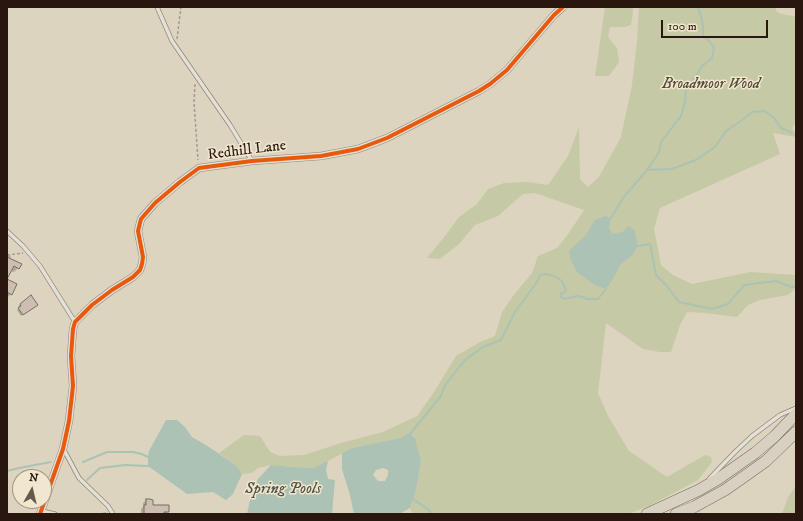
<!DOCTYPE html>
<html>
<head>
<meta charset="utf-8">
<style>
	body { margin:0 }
	#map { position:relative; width:803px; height:521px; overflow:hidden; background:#dcd4bf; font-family:"IM FELL DW Pica",serif }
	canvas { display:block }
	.frame { position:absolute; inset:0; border:8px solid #28160f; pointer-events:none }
	.north { position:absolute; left:12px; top:469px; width:40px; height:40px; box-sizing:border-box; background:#f0e7ce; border:1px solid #a09382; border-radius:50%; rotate:8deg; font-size:11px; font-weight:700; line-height:16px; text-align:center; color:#28160f }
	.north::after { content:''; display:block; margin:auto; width:14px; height:18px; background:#67584d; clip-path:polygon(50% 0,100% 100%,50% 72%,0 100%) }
	.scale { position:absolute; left:661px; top:20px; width:107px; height:18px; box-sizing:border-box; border:2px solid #28160f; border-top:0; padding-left:5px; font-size:12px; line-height:14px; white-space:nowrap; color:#28160f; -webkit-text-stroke:3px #f0e7ce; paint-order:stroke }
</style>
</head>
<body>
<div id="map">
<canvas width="803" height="521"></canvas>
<div class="frame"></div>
<div class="north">N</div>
<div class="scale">100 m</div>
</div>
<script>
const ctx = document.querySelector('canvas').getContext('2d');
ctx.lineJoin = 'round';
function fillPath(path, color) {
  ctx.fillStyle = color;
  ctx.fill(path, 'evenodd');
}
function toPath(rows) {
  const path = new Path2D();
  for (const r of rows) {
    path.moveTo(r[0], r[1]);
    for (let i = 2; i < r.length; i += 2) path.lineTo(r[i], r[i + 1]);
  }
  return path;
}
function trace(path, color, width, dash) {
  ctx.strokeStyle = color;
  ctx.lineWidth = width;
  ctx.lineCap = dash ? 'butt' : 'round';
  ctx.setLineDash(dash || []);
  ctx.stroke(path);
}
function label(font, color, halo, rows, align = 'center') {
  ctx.font = font + ' "IM FELL DW Pica",serif';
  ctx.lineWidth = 3;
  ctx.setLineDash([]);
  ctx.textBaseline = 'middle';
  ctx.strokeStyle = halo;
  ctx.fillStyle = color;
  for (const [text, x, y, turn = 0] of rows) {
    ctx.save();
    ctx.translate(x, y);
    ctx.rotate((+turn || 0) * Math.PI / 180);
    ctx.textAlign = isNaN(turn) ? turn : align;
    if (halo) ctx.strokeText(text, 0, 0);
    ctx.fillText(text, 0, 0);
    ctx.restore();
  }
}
fillPath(toPath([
	[605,7,633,7,633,11,631,25,624,27,610,27,608,37,617,48,619,62,609,76,595,76],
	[639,7,775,7,777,12,786,15,794,16,796,18,796,122,792,128,796,134,796,137,773,133,780,154,660,208,654,229,661,265,673,275,692,284,751,272,796,275,796,288,788,295,760,300,748,305,737,317,706,313,687,312,680,325,671,352,660,352,643,349,606,323,598,393,608,416,629,451,667,477,705,455,711,457,712,462,698,480,649,506,628,514,411,514,412,513,410,508,416,491,421,461,414,436,352,448,328,461,313,468,293,467,271,465,258,468,252,473,242,474,237,466,219,453,244,435,260,436,270,452,280,456,304,455,341,443,383,432,417,416,434,392,456,356,480,342,495,336,502,312,513,296,532,273,538,256,557,248,569,233,584,210,535,193,523,194,498,216,475,225,459,244,440,259,427,258,445,236,459,217,477,204,488,189,504,183,527,182,548,185,568,156,579,127,580,179,588,187,599,177,621,137,632,85,637,41],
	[796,486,796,514,782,514,788,497]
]), '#c5c9a5');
fillPath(toPath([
	[605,216,611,218,609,228,612,234,622,232,629,226,635,231,636,238,638,246,632,255,620,265,613,279,606,289,595,285,577,272,571,260,569,251,586,235,595,220],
	[166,420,177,420,185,427,192,437,206,445,237,466,242,474,233,494,226,500,213,492,187,494,148,466,148,457,149,451],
	[409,433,415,438,421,461,416,491,410,508,399,514,354,514,350,495,342,469,342,453,352,448,401,438],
	[383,468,388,470,388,475,385,481,378,481,373,475,376,470],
	[328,461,326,470,328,479,335,480,332,514,247,514,250,500,258,479,271,465,293,467,313,468]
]), '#acc2b4');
fillPath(toPath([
	[7,254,11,256,9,259,18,268,14,272,10,271,7,277],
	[7,281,11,294,7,298],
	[31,297,35,307,21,316,17,310,20,308,18,306],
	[146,500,150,500,152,507,168,512,166,514,141,514,141,509,143,507,143,503],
	[106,512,106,514,97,514]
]), '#0003');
trace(toPath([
	[647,170,672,169,696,160,715,147,726,131,741,121,752,112,765,111,774,118,781,128,792,133],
	[611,218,623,198,647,170,659,152,661,142,681,116,685,102,686,89,695,78,702,66,712,58,714,47,709,41,703,36,703,26,701,16,698,7],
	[638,246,650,244,656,275,667,286,679,302,712,309,728,304,744,285,776,281,791,287,796,286],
	[410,434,441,396,445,385,465,360,483,347,501,340,515,312,537,282,540,275,547,274,554,276,562,281,566,290,565,292,561,294,561,297,564,299,577,296,583,297,587,299,598,299,606,289],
	[83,462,107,452,133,452,142,454,148,457],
	[7,471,19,468,51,462],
	[87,480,100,468,125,465,148,466],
	[413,499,429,510,431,514]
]), '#acc2b4', 2);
const building = toPath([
	[7,257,22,264,19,269,14,266,7,279,17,284,12,295,7,292,7,257],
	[31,295,38,305,23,315,18,308,21,306,20,304,31,295],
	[146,499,150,499,153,500,153,505,169,505,169,512,164,512,164,514,144,514,144,505,146,505,146,499]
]);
fillPath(building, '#cebeb1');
trace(building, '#756e63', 1);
const service = toPath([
	[157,7,172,41,230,125,252,161],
	[7,231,23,246,40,266,75,322],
	[64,450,79,478,108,506,113,514],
	[709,479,735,452,752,436,780,415,796,408],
	[42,511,55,514]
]);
const minor = toPath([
	[40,514,63,449,69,421,73,386,71,356,73,329,75,322,92,305,112,290,133,277,140,270,142,264,143,257,138,231,141,219,155,203,180,182,199,168,252,161,321,156,358,149,387,138,479,91,490,84,507,70,554,15,563,7]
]);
const trunk = toPath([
	[647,514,699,490,718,479,755,453,775,436,796,414],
	[676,514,694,507,725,490,745,476,766,461,796,432]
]);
trace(service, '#8e877a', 5);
trace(minor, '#8e877a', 8);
trace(trunk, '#756e63', 12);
trace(toPath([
	[177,39,181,7],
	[195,84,194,102,198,160],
	[7,255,23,253]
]), '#a09c94', 1.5, [3, 2]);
trace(service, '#e4e0d5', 3.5);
trace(minor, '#e4e0d5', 7);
trace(trunk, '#d8d0c0', 11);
trace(toPath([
	[40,514,63,449,69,421,73,386,71,356,73,329,75,322,92,305,112,290,133,277,140,270,142,264,143,257,138,231,141,219,155,203,180,182,199,168,252,161,321,156,358,149,387,138,479,91,490,84,507,70,554,15,563,7]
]), '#e8590c', 4);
label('italic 15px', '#524935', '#f0e7ce', [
	["Broadmoor Wood",711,85]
]);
label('15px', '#28160f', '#f0e7ce', [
	["Redhill Lane",247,151,-7]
]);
label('italic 16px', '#4f4f47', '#f0e7ce', [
	["Spring Pools",283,490]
]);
</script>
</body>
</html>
